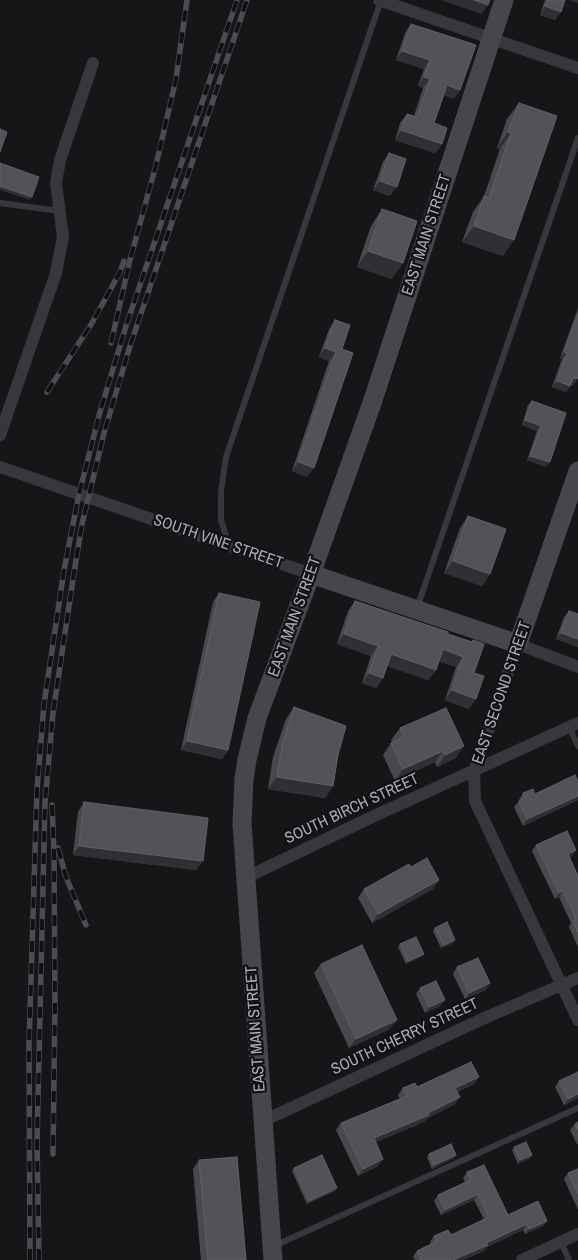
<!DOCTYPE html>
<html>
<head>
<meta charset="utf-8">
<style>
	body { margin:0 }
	canvas { display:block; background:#161618 }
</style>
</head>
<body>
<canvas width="578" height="1260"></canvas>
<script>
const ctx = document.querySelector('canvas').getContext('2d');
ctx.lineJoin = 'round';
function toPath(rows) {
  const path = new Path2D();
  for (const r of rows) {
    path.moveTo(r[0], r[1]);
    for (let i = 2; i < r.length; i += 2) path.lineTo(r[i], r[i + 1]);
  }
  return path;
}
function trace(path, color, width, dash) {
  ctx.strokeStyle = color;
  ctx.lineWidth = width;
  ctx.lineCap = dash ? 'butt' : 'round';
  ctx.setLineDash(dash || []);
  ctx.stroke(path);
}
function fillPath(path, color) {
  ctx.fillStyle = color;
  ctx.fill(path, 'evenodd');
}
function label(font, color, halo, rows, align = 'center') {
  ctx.font = font + ' "Archivo Narrow",sans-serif';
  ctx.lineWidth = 4.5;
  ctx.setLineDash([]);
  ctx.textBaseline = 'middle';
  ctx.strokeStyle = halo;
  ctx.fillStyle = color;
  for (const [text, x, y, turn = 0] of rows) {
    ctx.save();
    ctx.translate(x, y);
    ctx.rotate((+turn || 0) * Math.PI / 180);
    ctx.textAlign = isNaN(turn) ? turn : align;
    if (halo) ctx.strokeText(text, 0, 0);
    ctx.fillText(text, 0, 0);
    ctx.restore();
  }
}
trace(toPath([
	[0,203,59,211],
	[229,546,221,520,221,491,226,457,381,0],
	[417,608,578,138],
	[569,727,578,746],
	[561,1242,569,1260],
	[274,1246,578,1108]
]), '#37383d', 6);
trace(toPath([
	[379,0,578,68],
	[0,435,56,273,63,237,56,183,60,160,93,63],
	[0,467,311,574],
	[578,667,518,644,474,771,475,801,578,1020],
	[245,878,372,817,578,723],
	[263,1121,489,1016,578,978],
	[522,1260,578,1234]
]), '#37383d', 12);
trace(toPath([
	[311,574,518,644,578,471],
	[273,1260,242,823,244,779,247,760,257,718,311,574,372,403,504,0]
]), '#45474d', 19);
const rail = toPath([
	[111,343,130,260,156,165,176,79,187,0],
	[47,392,92,323,120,272,124,261],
	[52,805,54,852,55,1005,53,1154],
	[58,848,66,877,86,925],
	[30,1260,29,1044,37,790,44,704,64,570,79,494,100,412,126,326,237,0],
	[39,1260,37,1142,45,802,53,713,73,579,82,524,104,433,130,346,247,0]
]);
trace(rail, '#4a4c52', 5.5);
trace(rail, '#111113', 4, [11]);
fillPath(toPath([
	[545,0,565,0,555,20,540,15],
	[411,24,454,99,444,95,434,123,442,144,435,153,395,140,400,123,407,114,414,116,423,88,418,86,424,69,396,60,405,33],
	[519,103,503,256,462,242,473,212,484,196,500,149,497,148,507,119],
	[389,153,390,196,373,190,383,162],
	[382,209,392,279,357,267,371,226],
	[578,308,578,377,573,386,571,385,566,392,552,387,562,359,560,358],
	[335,320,342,349,307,477,292,471,329,361,319,357,329,329],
	[532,401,566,413,546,467,527,460,537,431,522,425,528,405],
	[468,516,490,574,482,586,444,573,460,528],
	[219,593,228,750,222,759,181,750,213,602],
	[355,601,471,642,473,640,474,673,469,709,445,700,456,667,439,661,436,670,428,680,387,666,383,678,376,688,362,683,371,656,337,644,348,611],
	[569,611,578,614,578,647,556,639,564,617],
	[294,707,338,755,333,786,325,798,268,789,273,757,286,719],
	[446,708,456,758,437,767,435,762,395,781,383,755,391,743,392,742,391,740,400,728],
	[578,782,578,800,523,826,514,807,519,801,519,800,523,793,535,794],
	[84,802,196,870,73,855,78,812],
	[536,845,576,850,572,856,569,858,578,876,578,947,569,927,571,923,559,897,555,899,532,851],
	[439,880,433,889,372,923,358,898,364,889],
	[435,928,455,940,453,943,441,948,433,931],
	[400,944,424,954,421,957,406,964,398,947],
	[321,964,390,1029,349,1048,314,973],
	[457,967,486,990,465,999,453,974],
	[420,988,440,1006,425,1013,416,994],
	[578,1072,578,1098,564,1105,555,1087,559,1081],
	[474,1084,457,1092,460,1097,455,1104,426,1119,424,1122,376,1142,378,1166,358,1176,336,1130,341,1123,400,1099,398,1095,403,1088],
	[578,1122,578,1144,577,1144,570,1130,575,1124],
	[514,1147,532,1155,530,1158,518,1164,512,1150],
	[429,1154,456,1155,454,1158,432,1169,427,1157],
	[199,1160,246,1260,201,1260,193,1169],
	[294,1168,335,1191,307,1204,292,1171],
	[578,1169,578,1210,564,1179,568,1173],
	[467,1172,508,1215,547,1221,543,1226,525,1234,523,1230,487,1247,484,1251,462,1260,415,1260,413,1256,417,1251,431,1244,430,1242,434,1236,451,1235,484,1219,474,1200,441,1215,434,1201,438,1195,465,1182,463,1178]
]), '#47494d');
fillPath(toPath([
	[441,0,474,0,488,5,482,14],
	[569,0,578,0,578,3],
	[545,6,561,12,555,20,540,15],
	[402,51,430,60,424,69,396,60],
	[424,77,430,79,423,88,418,86],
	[447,85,460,90,454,99,441,94],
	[401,130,442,144,435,153,395,140],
	[508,132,511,133,500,149,497,148],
	[380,181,397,187,390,196,373,190],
	[0,186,32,197,30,200,0,190],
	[474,226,514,240,503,256,462,242],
	[368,251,403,263,392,279,357,267],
	[325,348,336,352,329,361,319,357],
	[564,352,567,353,562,359,560,358],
	[573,378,577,379,573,386,569,384],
	[557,381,570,386,566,392,552,387],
	[525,420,541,426,537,431,522,425],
	[530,456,550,462,546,467,527,460],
	[298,462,314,468,307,477,292,471],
	[453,561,490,574,482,586,444,573],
	[561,633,578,639,578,647,556,639],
	[344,634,378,646,371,656,337,644],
	[443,649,463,657,456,667,435,660],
	[391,654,436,670,428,680,384,665],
	[369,673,383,678,376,688,362,683],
	[452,690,476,699,469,709,445,700],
	[187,741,228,750,222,759,181,750],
	[464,746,456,758,437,767,445,755],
	[443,751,435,762,395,781,403,769],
	[277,777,333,786,325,798,268,789],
	[578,796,578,800,523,826,527,819],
	[79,846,203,861,196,870,73,855],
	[576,850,572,856,563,860,568,854],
	[439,880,433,889,372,923,378,914],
	[563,891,559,897,555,899,559,893],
	[455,940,453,943,441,948,444,945],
	[424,954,421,957,406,964,408,961],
	[490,983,486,990,465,999,469,993],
	[445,1000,440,1006,425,1013,429,1007],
	[397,1020,390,1029,349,1048,356,1039],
	[479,1077,474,1084,450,1095,455,1088],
	[578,1094,578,1098,564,1105,568,1099],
	[460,1097,455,1104,426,1119,424,1122,369,1145,374,1138,428,1113],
	[456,1155,454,1158,432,1169,434,1165],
	[532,1155,530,1158,518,1164,520,1160],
	[383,1159,378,1166,358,1176,363,1169],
	[337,1188,335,1191,307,1204,309,1201],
	[478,1194,474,1200,441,1215,445,1210],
	[547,1221,543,1226,525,1234,529,1229],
	[527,1224,523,1230,487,1247,484,1251,462,1260,453,1260,486,1243]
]), '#2f3033');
const building = toPath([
	[474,0,490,0,488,5,474,0],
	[548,0,565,0,561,12,545,6,548,0],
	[411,24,476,45,460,90,447,85,434,123,447,128,442,144,401,130,407,114,417,117,430,79,424,77,430,60,402,51,411,24],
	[519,103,557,116,514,240,474,226,484,196,489,198,511,133,508,132,519,103],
	[0,129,7,132,0,152,0,129],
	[389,153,406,159,397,187,380,181,389,153],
	[0,163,39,177,32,197,0,186,0,163],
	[382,209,417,221,403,263,368,251,382,209],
	[578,314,578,377,577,379,573,378,570,386,557,381,567,353,564,352,578,314],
	[335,320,350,325,342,349,353,353,314,468,298,462,336,352,325,348,335,320],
	[532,401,566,413,550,462,530,456,541,426,525,420,532,401],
	[468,516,506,529,490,574,453,561,468,516],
	[219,593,260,602,228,750,187,741,219,593],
	[355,601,448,632,448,634,472,642,473,640,484,644,474,673,484,676,476,699,452,690,463,657,443,649,436,670,391,654,383,678,369,673,378,646,344,634,355,601],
	[569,611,578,614,578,639,561,633,569,611],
	[294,707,346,726,338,755,333,786,277,777,282,745,294,707],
	[446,708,464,746,445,755,443,751,403,769,391,743,404,737,400,728,446,708],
	[575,775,578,782,578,796,527,819,519,801,525,798,523,793,533,789,535,794,575,775],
	[84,802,208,818,203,861,79,846,84,802],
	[567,831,576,850,568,854,578,876,578,932,573,921,576,919,563,891,559,893,536,845,567,831],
	[427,858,439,880,378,914,364,889,409,864,411,867,427,858],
	[447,922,455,940,444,945,435,928,447,922],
	[416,937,424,954,408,961,400,944,416,937],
	[362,945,397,1020,356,1039,321,964,362,945],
	[478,958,490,983,469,993,457,967,478,958],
	[436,981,445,1000,429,1007,420,988,436,981],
	[471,1062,479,1077,455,1088,460,1097,428,1113,429,1115,374,1138,383,1159,363,1169,341,1123,407,1096,403,1088,415,1083,417,1087,471,1062],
	[578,1072,578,1094,568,1099,559,1081,578,1072],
	[578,1122,578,1130,575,1124,578,1122],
	[526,1142,532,1155,520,1160,514,1147,526,1142],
	[451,1144,456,1155,434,1165,429,1154,451,1144],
	[322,1155,337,1188,309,1201,294,1168,322,1155],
	[237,1157,246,1260,208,1260,199,1160,237,1157],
	[484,1165,508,1215,538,1201,547,1221,529,1229,527,1224,486,1243,488,1245,453,1260,421,1260,417,1251,437,1241,434,1236,448,1230,451,1235,489,1217,478,1194,445,1210,438,1195,471,1180,467,1172,484,1165],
	[578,1169,578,1194,568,1173,578,1169]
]);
fillPath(building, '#525359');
trace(building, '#5f6168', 1);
label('16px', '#a8adb8', '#111113', [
	["EAST MAIN STREET",427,235,-72],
	["SOUTH VINE STREET",218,542,19],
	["EAST MAIN STREET",295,617,-70],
	["EAST SECOND STREET",502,693,-71],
	["SOUTH BIRCH STREET",352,809,-25],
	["EAST MAIN STREET",256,1029,-94],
	["SOUTH CHERRY STREET",405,1037,-25]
]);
</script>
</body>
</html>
